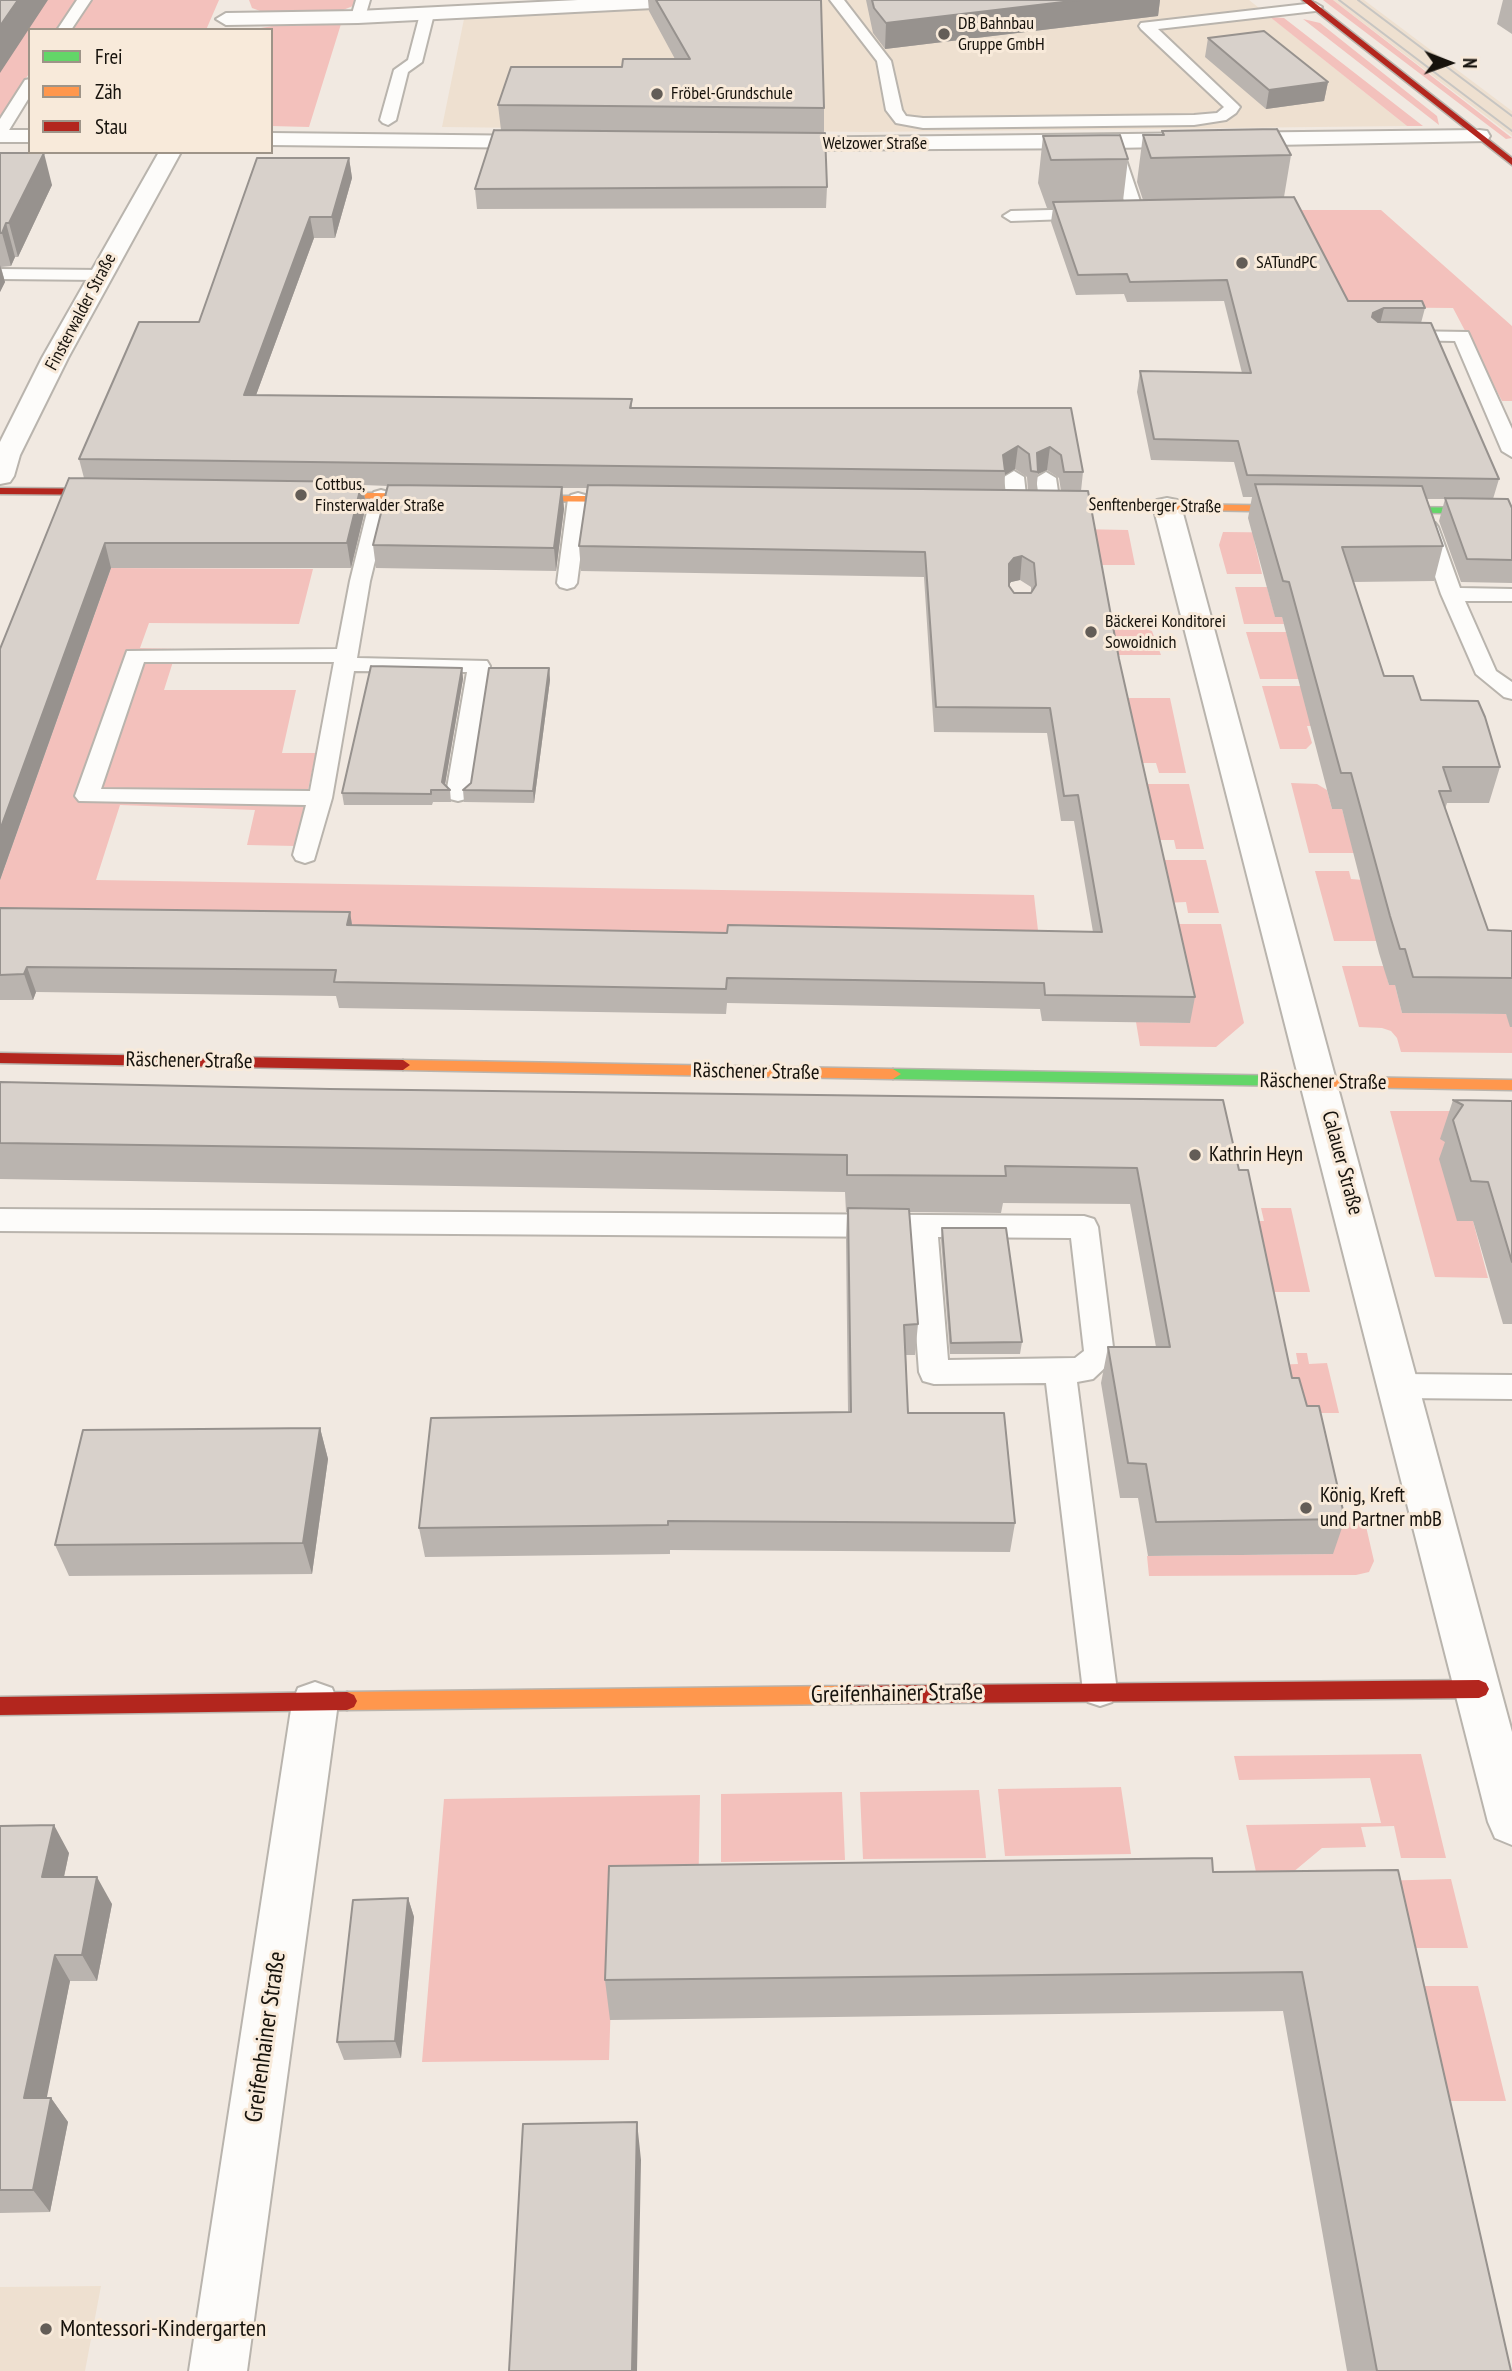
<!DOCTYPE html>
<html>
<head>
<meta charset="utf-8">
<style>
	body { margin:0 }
	#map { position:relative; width:1512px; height:2371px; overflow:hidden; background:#f1e9e1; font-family:"PT Sans Narrow",sans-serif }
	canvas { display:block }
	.legend { position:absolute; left:28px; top:28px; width:245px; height:126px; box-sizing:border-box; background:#f8eada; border:2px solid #9e9488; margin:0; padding:9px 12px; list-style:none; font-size:21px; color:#16120c }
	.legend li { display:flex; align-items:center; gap:14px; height:35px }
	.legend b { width:35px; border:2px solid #9e9488 }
	.north { position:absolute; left:1414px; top:28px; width:70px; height:70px; -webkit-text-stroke:5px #f8eada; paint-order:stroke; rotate:91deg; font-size:19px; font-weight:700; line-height:28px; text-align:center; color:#16120c }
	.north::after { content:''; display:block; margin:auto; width:24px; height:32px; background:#16120c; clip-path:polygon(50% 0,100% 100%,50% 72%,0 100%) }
</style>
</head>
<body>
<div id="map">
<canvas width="1512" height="2371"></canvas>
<ul class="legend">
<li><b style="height:9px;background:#63d668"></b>Frei</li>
<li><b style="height:9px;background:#ff974d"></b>Zäh</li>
<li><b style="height:9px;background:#b3261e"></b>Stau</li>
</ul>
<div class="north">N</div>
</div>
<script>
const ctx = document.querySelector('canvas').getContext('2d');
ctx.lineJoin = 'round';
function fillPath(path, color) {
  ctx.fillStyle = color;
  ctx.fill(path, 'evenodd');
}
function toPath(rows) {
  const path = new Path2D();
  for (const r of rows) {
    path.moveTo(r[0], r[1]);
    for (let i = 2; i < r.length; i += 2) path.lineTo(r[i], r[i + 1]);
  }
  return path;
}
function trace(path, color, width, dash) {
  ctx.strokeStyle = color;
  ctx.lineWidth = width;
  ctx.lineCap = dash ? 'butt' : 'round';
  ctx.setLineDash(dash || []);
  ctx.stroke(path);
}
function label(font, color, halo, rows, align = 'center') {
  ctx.font = font + ' "PT Sans Narrow",sans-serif';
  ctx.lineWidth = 6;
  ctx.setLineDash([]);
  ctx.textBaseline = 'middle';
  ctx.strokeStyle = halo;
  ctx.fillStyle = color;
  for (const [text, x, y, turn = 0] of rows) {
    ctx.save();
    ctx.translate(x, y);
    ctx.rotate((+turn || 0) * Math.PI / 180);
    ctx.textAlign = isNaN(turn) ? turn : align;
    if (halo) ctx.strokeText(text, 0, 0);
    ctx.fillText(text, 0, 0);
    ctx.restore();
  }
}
fillPath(toPath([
	[790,0,1249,0,1407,126,868,132,442,127,464,19],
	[1333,0,1364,0,1512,111,1512,136],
	[101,2286,85,2371,0,2371,0,2287]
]), '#eee0d0');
fillPath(toPath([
	[0,0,76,0,57,30,30,30,30,72,0,119],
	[91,0,219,0,206,30,72,30],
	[249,0,355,0,353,6,343,10,263,12,252,8],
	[1323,0,1333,0,1512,138,1506,139],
	[1270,17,1284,18,1423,126,1407,126],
	[1303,19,1320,23,1437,116,1439,125],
	[341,24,309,127,271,126,271,30,249,30,273,26],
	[1289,210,1381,210,1512,326,1512,401,1502,401,1453,308,1337,307],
	[1026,528,1128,530,1135,565,1094,565],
	[1223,532,1318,533,1306,541,1254,540,1262,574,1227,574,1219,545],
	[111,568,313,569,299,624,149,623,140,648,177,649,164,690,296,690,282,753,316,753,296,846,247,845,255,810,120,805,96,880,1034,895,1041,957,0,941,0,880],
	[1235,587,1267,587,1275,616,1282,617,1284,624,1244,624],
	[1105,625,1133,625,1152,631,1161,655,1111,655],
	[1246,632,1286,632,1300,679,1260,679],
	[1262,686,1303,686,1315,726,1307,726,1312,743,1306,749,1280,749],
	[1125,698,1170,698,1186,773,1159,773,1156,763,1134,763],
	[1291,783,1317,784,1327,790,1332,809,1342,809,1355,853,1309,853],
	[1138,784,1189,784,1204,849,1176,849,1174,840,1150,840],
	[1154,860,1206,860,1219,913,1188,913,1186,902,1164,903],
	[1315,871,1349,871,1351,879,1363,880,1377,941,1334,941],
	[1168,924,1221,924,1244,1023,1216,1047,1140,1046,1136,1022,1190,1023],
	[1342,966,1384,966,1389,985,1395,985,1402,1013,1506,1014,1512,1027,1512,1053,1401,1052,1397,1038,1391,1031,1382,1028,1359,1027],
	[1390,1111,1491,1111,1457,1220,1473,1221,1488,1278,1435,1277],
	[1261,1208,1291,1208,1310,1292,1257,1292,1241,1221,1264,1221],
	[1296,1353,1307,1353,1309,1364,1327,1363,1339,1413,1274,1413,1273,1365,1298,1364],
	[1365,1522,1374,1561,1369,1572,1356,1575,1149,1576,1147,1556,1332,1554,1325,1523],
	[1421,1754,1446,1858,1401,1858,1394,1826,1361,1827,1366,1847,1322,1848,1292,1873,1256,1872,1246,1825,1381,1823,1370,1778,1239,1780,1234,1756],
	[1121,1787,1131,1854,1005,1856,998,1789],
	[979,1790,986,1858,863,1859,860,1792],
	[842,1792,845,1860,721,1862,721,1794],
	[700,1795,698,1906,614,1908,609,2060,422,2062,444,1799],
	[1328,1870,1371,1870,1373,1881,1451,1879,1468,1948,1384,1948,1301,1895],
	[1423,1986,1478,1986,1506,2101,1417,2101]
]), '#f3c1bc');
const lane = toPath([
	[77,0,91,0,71,30,57,30,77,0],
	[356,0,370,0,365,17,358,21,351,17,356,0],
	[830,0,844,0,891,61,902,110,906,116,923,118,1194,115,1217,113,1224,107,1141,29,1139,26,1141,23,1315,3,1322,7,1315,11,1158,29,1237,104,1240,107,1236,113,1226,120,1194,125,923,128,896,123,886,110,877,61,830,0],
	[427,10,434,14,422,62,408,72,396,120,388,125,383,123,380,120,394,70,408,60,420,14,427,10],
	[30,79,30,96,6,135,0,137,0,119,25,80,30,79],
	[1113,140,1121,145,1144,213,1142,217,1136,218,1128,213,1105,145,1113,140],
	[1090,209,1098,214,1096,218,1011,221,1003,216,1011,211,1090,209],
	[0,269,100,270,109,275,100,280,0,279,0,269],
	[1401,331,1468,332,1512,429,1512,457,1502,451,1455,341,1395,340,1392,336,1401,331],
	[1014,471,1024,477,1027,504,1024,508,1017,510,1010,508,1007,504,1004,477,1014,471],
	[1046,472,1056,478,1060,505,1057,509,1050,511,1043,509,1040,505,1036,478,1046,472],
	[381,490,388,492,391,496,370,581,357,658,487,661,490,666,470,794,466,799,458,801,450,799,446,794,467,672,354,671,332,798,314,860,305,863,296,860,293,855,306,805,79,801,75,796,127,651,337,649,350,581,371,496,374,492,381,490],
	[144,662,334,662,310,791,101,789,144,662],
	[578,493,585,495,588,499,577,583,574,587,567,589,560,587,557,583,568,499,571,495,578,493],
	[1428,521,1435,523,1438,527,1460,588,1512,589,1512,601,1465,601,1496,671,1512,682,1512,699,1504,697,1476,674,1441,594,1418,527,1421,523,1428,521],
	[0,1209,1084,1216,1094,1219,1098,1227,1114,1355,1110,1363,1093,1379,1077,1382,1117,1691,1112,1702,1100,1706,1088,1702,1083,1691,1046,1383,934,1384,923,1381,919,1372,909,1237,0,1231,0,1209],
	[938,1237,1071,1238,1084,1351,1075,1358,948,1360,938,1237],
	[1399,1374,1512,1375,1512,1399,1399,1398,1388,1395,1384,1386,1388,1377,1399,1374]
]);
const street = toPath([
	[578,0,703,0,693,6,358,23,226,25,216,19,226,13,358,11,578,0],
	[0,130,30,130,30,142,0,142,0,130],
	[1479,130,1487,131,1490,136,1487,141,1112,148,774,150,766,149,763,144,766,139,774,138,1479,130],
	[271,133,542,136,550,137,553,142,550,147,542,148,271,145,271,133],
	[159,152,181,152,68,358,20,455,14,476,10,482,0,484,0,442,42,358,159,152],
	[1167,498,1177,500,1181,506,1512,1732,1512,1845,1495,1838,1488,1822,1153,506,1157,500,1167,498],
	[315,1682,332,1688,338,1703,247,2371,189,2371,292,1703,298,1688,315,1682]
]);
const fast = toPath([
	[1378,507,1512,508,1512,514,1374,512,1374,508,1378,507],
	[893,1069,1293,1076,1301,1081,1293,1086,893,1079,885,1074,893,1069]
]);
const slow = toPath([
	[310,492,436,494,442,497,436,500,306,497,304,495,310,492],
	[506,496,638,496,644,499,638,502,510,501,506,500,506,496],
	[1038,502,1303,506,1309,509,1303,512,1034,507,1034,503,1038,502],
	[403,1060,893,1069,901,1074,893,1079,403,1070,396,1065,403,1060],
	[1293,1076,1512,1080,1512,1090,1293,1086,1285,1081,1293,1076],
	[841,1686,848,1689,851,1695,848,1701,841,1704,347,1710,340,1707,337,1701,340,1695,347,1692,841,1686]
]);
const jam = toPath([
	[1302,0,1311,0,1512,158,1512,165,1302,0],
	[0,488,117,489,123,492,117,495,0,494,0,488],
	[0,1053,403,1060,410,1065,403,1070,0,1063,0,1053],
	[1479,1680,1486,1683,1489,1689,1486,1695,1479,1698,841,1704,834,1701,831,1695,834,1689,841,1686,1479,1680],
	[347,1692,354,1695,357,1701,354,1707,347,1710,0,1715,0,1697,347,1692]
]);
trace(lane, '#b9b4ad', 4);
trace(street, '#b9b4ad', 4);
trace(fast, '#b9b4ad', 3);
trace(slow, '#b9b4ad', 3);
trace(jam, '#b9b4ad', 3);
fillPath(lane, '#fdfcfa');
fillPath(street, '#fdfcfa');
fillPath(fast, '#63d668');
fillPath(slow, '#ff974d');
fillPath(jam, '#b3261e');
trace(toPath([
	[1339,0,1512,131],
	[1358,0,1512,116]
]), '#c7c5c2', 2);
fillPath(toPath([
	[648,0,821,0,824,108,824,133,827,187,826,208,477,209,475,189,501,130,498,105,622,67,675,59,649,11],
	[866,0,1160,0,1158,16,885,49,873,33],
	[1503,0,1512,0,1512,34,1497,24],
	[1208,38,1328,82,1324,101,1266,109,1205,57],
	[1162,131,1291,155,1284,197,1348,301,1425,308,1421,323,1499,479,1493,499,1512,508,1512,583,1461,582,1439,521,1445,499,1427,499,1443,546,1434,581,1353,582,1384,676,1421,700,1500,767,1489,803,1447,803,1445,809,1488,930,1512,931,1512,1027,1510,1027,1506,1014,1402,1013,1395,985,1389,985,1379,953,1342,809,1332,809,1282,617,1275,617,1248,518,1252,497,1243,497,1234,462,1151,460,1137,392,1140,371,1242,373,1224,301,1127,302,1124,294,1076,295,1051,222,1053,208,1047,208,1038,183,1043,136,1128,159,1123,201,1143,200,1137,182,1143,135,1162,135],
	[0,153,52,185,18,257,15,257,11,266,1,267,5,282,0,292],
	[349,158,352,178,335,238,314,238,256,395,632,399,632,408,1071,408,1083,472,1081,491,1195,997,1190,1023,1042,1021,1040,1009,727,1003,726,1014,339,1008,336,996,36,992,33,1000,0,1000,0,908,350,912,352,925,727,933,1093,932,1074,821,1061,821,1047,733,934,732,924,577,581,571,579,546,587,488,562,488,564,509,556,571,376,568,373,545,388,486,363,485,366,506,351,568,111,568,0,880,0,649,84,478,79,459,199,322],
	[1015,469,1027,477,1028,491,1004,490,1005,475],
	[1047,470,1059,478,1061,491,1036,491,1038,474],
	[1020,580,1031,587,1031,593,1014,593,1009,585,1011,582],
	[462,668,463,679,445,785,450,790,451,802,433,802,432,805,344,805,342,793],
	[549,668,550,680,534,803,464,802,463,790,471,783],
	[0,1082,1239,1170,1292,1378,1307,1406,1345,1519,1333,1554,1148,1556,1138,1498,1120,1498,1101,1383,1108,1347,1156,1347,1130,1204,1003,1203,1001,1213,909,1212,918,1324,915,1355,906,1355,908,1413,1015,1523,1010,1552,670,1550,670,1554,425,1557,419,1528,848,1412,846,1239,847,1212,846,1212,845,1192,0,1179],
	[1453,1100,1512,1101,1512,1324,1503,1324,1473,1221,1457,1221,1439,1159,1445,1142,1440,1139],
	[942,1228,1022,1342,1020,1354,950,1354,941,1240],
	[320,1428,328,1459,312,1574,69,1576,55,1545],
	[0,1826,69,1853,64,1877,112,1904,97,1981,70,1981,46,2098,51,2098,68,2122,50,2212,0,2213],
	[1398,1870,1511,2371,1347,2371,1283,2011,610,2020,605,1980,1213,1872],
	[408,1898,414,1917,401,2058,344,2060,337,2042]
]), '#bab4af');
fillPath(toPath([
	[18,0,48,0,0,73,0,26],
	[1080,0,1160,0,1158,16,885,49,886,23],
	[1328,82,1324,101,1266,109,1269,90],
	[44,153,52,185,18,257,9,223],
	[349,158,352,178,335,238,332,217],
	[310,217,314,238,248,417,244,395],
	[6,223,15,257,11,266,2,233],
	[0,265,5,282,0,292],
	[1384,308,1379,328,1369,334,1373,313],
	[1018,446,1015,469,1005,475,1003,455],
	[1050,447,1047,470,1038,474,1037,453],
	[362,482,366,506,351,568,347,543],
	[562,487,564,509,556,571,554,548],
	[105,543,111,568,0,880,0,830],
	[1022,556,1020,580,1011,582,1006,589,1009,564,1014,558],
	[462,668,463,679,444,790,442,782],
	[549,668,550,680,534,803,533,791],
	[350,912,354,938,347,925],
	[27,967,36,992,33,1000,24,974],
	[320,1428,328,1459,312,1574,303,1543],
	[54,1825,69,1853,58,1904,42,1877],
	[97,1877,112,1904,97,1981,82,1955],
	[408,1898,414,1917,401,2058,395,2041],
	[55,1955,70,1981,42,2122,24,2098],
	[51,2098,68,2122,50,2212,33,2190],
	[637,2122,641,2160,637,2371,632,2371]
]), '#97928e');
const building = toPath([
	[0,0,18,0,0,26,0,0],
	[656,0,821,0,824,108,498,105,511,67,622,67,623,59,690,59,656,0],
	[872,0,1080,0,886,23,874,8,872,0],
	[1264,31,1328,82,1269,90,1208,38,1264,31],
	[1277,129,1291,155,1151,158,1143,135,1164,135,1162,131,1277,129],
	[494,130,825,133,827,187,475,189,494,130],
	[1120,135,1128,159,1051,160,1043,136,1120,135],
	[0,153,44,153,9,223,6,223,2,233,0,233,0,153],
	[257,158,349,158,332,217,310,217,244,395,632,399,630,408,1071,408,1083,472,1064,472,1061,455,1050,447,1037,453,1038,472,1031,471,1029,454,1018,446,1003,455,1005,471,79,459,139,322,199,322,257,158],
	[1294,197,1348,301,1422,301,1425,308,1384,308,1373,313,1372,317,1378,322,1431,323,1499,479,1247,475,1238,441,1154,439,1140,371,1251,373,1227,280,1130,282,1127,274,1078,275,1053,202,1294,197],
	[69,478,362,482,347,543,105,543,0,830,0,649,69,478],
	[1255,484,1422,486,1443,546,1342,547,1384,676,1413,676,1421,700,1478,701,1485,717,1500,767,1443,767,1451,791,1439,791,1488,930,1512,931,1512,978,1413,977,1405,949,1400,949,1390,916,1351,773,1341,773,1289,582,1283,581,1255,484],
	[388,485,562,487,554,548,373,545,388,485],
	[588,485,1088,491,1119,659,1195,997,1045,995,1044,983,727,978,726,989,334,982,336,970,27,967,24,974,0,975,0,908,350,912,347,925,727,933,728,925,1102,932,1078,795,1064,796,1050,708,936,707,925,552,579,546,588,485],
	[1022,556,1034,563,1036,585,1031,593,1014,593,1009,586,1009,564,1014,558,1022,556],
	[1445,498,1508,499,1512,508,1512,560,1467,559,1445,498],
	[371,666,462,668,442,782,450,790,431,790,431,794,342,793,371,666],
	[489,668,549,668,533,791,463,790,471,783,489,668],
	[0,1082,330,1089,1223,1100,1239,1170,1248,1170,1292,1378,1299,1378,1307,1406,1319,1406,1345,1519,1156,1522,1146,1464,1128,1463,1108,1347,1170,1347,1137,1168,1005,1166,1006,1176,847,1175,847,1155,0,1143,0,1082],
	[1453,1100,1512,1101,1512,1262,1488,1182,1471,1181,1453,1120,1463,1105,1453,1100],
	[848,1208,909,1209,918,1324,904,1325,908,1413,1004,1413,1015,1523,668,1521,668,1525,419,1528,431,1418,851,1412,848,1208],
	[942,1228,1006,1228,1022,1342,951,1343,942,1228],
	[320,1428,303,1543,55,1545,83,1430,320,1428],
	[54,1825,42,1877,97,1877,82,1955,55,1955,24,2098,51,2098,33,2190,0,2190,0,1826,54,1825],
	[1212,1858,1213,1872,1398,1870,1511,2371,1377,2371,1302,1972,605,1980,609,1866,1212,1858],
	[408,1898,395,2041,337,2042,353,1900,408,1898],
	[637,2122,632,2371,509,2371,523,2124,637,2122]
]);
fillPath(building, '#d8d1cb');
trace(building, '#97928e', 2);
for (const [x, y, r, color] of [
	[944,34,7,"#635d57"],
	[657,94,7,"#635d57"],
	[1242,263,7,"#635d57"],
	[301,495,7,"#635d57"],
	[1091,632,7,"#635d57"],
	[1195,1155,7,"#635d57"],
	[1306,1508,7,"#635d57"],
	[46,2329,7,"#635d57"]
]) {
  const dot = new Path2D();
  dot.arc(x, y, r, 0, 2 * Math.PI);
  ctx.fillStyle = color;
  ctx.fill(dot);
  trace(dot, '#f8eada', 2.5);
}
label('18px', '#16120c', '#f8eada', [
	["DB Bahnbau",958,24],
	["Gruppe GmbH",958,45],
	["Fröbel-Grundschule",671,94],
	["SATundPC",1256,263],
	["Cottbus,",315,485],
	["Finsterwalder Straße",315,506],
	["Bäckerei Konditorei",1105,622],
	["Sowoidnich",1105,643]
], 'left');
label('18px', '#16120c', '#f8eada', [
	["Welzower Straße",875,144],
	["Finsterwalder Straße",81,312,-62],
	["Senftenberger Straße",1155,506,1]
]);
label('21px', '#16120c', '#f8eada', [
	["Räschener Straße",189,1061,1],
	["Räschener Straße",756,1072,1],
	["Räschener Straße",1323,1082,1],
	["Calauer Straße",1342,1163,75]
]);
label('21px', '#16120c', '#f8eada', [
	["Kathrin Heyn",1209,1155],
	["König, Kreft",1320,1496],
	["und Partner mbB",1320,1520]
], 'left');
label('24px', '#16120c', '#f8eada', [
	["Greifenhainer Straße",897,1694,-1],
	["Greifenhainer Straße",266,2037,-82]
]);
label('24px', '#16120c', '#f8eada', [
	["Montessori-Kindergarten",60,2329]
], 'left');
</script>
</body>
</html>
